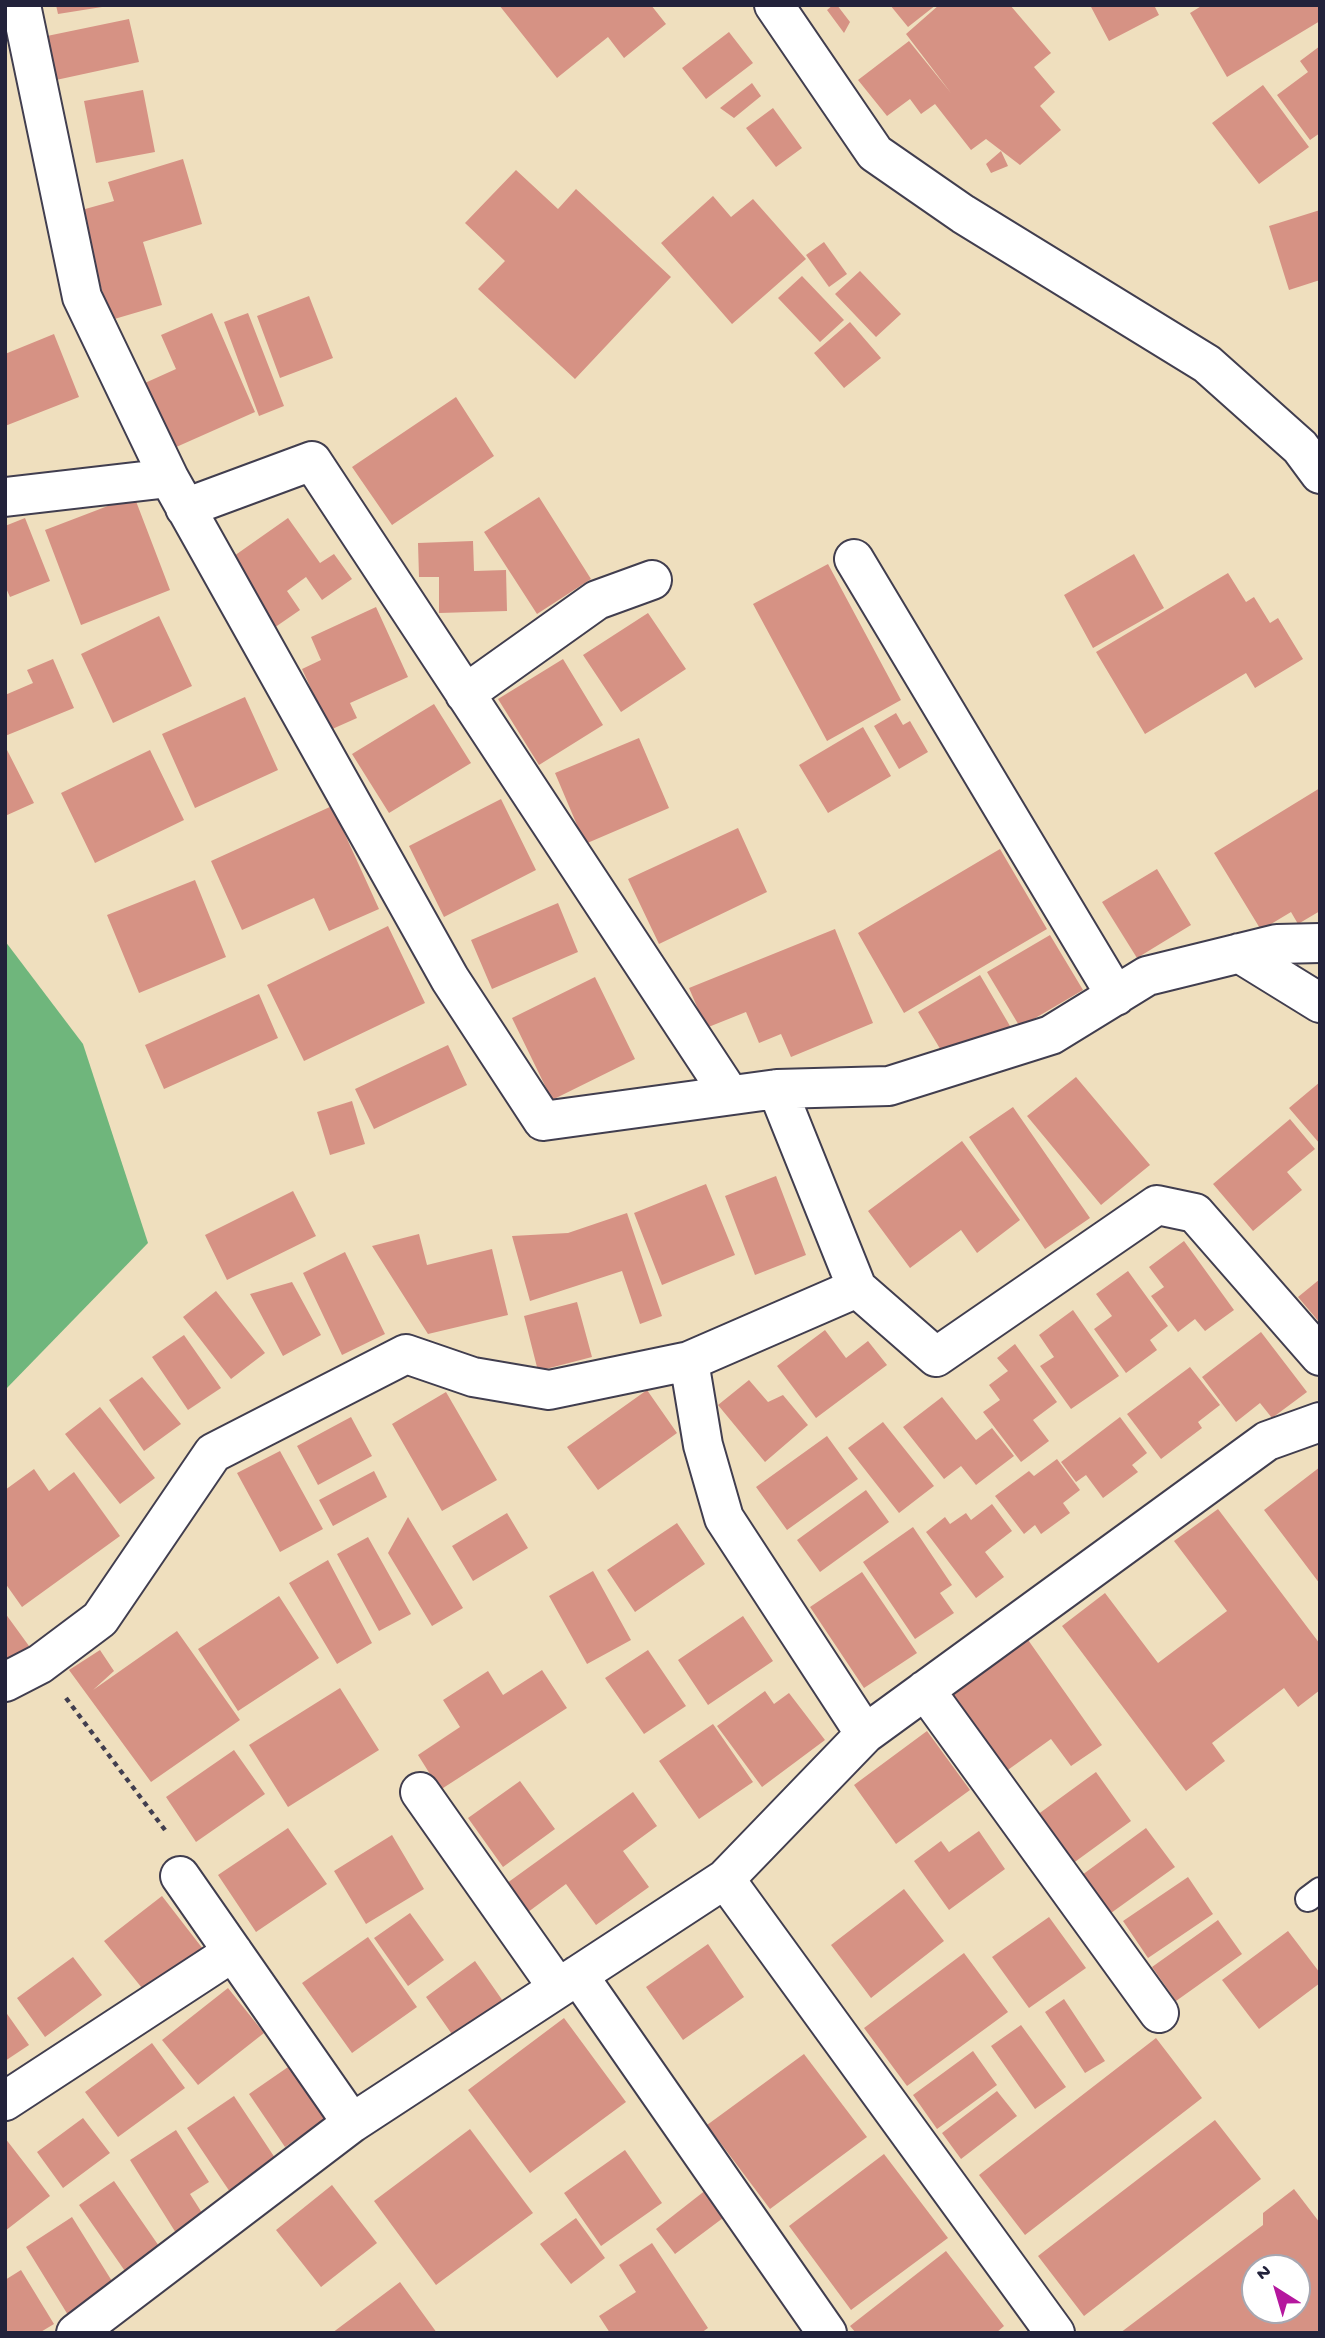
<!DOCTYPE html>
<html>
<head>
<meta charset="utf-8">
<style>
	body { margin:0 }
	#map { position:relative; width:1325px; height:2338px; overflow:hidden; background:#efdfbe; font-family:"Gochi Hand",sans-serif }
	canvas { display:block }
	.frame { position:absolute; inset:0; border:7px solid #22223b; pointer-events:none }
	.north { position:absolute; left:1241px; top:2254px; width:70px; height:70px; box-sizing:border-box; background:#fff; border:2px solid #a7a7b1; border-radius:50%; rotate:323deg; font-size:19px; font-weight:700; line-height:28px; text-align:center; color:#22223b }
	.north::after { content:''; display:block; margin:auto; width:24px; height:32px; background:#b5179e; clip-path:polygon(50% 0,100% 100%,50% 72%,0 100%) }
</style>
</head>
<body>
<div id="map">
<canvas width="1325" height="2338"></canvas>
<div class="frame"></div>
<div class="north">N</div>
</div>
<script>
const ctx = document.querySelector('canvas').getContext('2d');
ctx.lineJoin = 'round';
function fillPath(path, color) {
  ctx.fillStyle = color;
  ctx.fill(path, 'evenodd');
}
function toPath(rows) {
  const path = new Path2D();
  for (const r of rows) {
    path.moveTo(r[0], r[1]);
    for (let i = 2; i < r.length; i += 2) path.lineTo(r[i], r[i + 1]);
  }
  return path;
}
function trace(path, color, width, dash) {
  ctx.strokeStyle = color;
  ctx.lineWidth = width;
  ctx.lineCap = dash ? 'butt' : 'round';
  ctx.setLineDash(dash || []);
  ctx.stroke(path);
}
fillPath(toPath([
	[5,941,83,1044,148,1243,5,1390]
]), '#6fb67c');
fillPath(toPath([
	[56,5,102,5,102,7,58,14],
	[499,5,651,5,666,24,624,58,608,37,557,78],
	[833,5,837,5,850,22,844,33,827,10],
	[890,5,936,5,908,27],
	[939,5,1010,5,1051,53,1034,67,1055,92,1040,106,1061,130,1020,165,986,139,971,150,935,104,921,114,910,99,887,116,858,80,909,41,951,93,906,34],
	[1090,5,1154,5,1159,15,1109,41],
	[1203,5,1320,5,1320,21,1227,77,1190,13],
	[129,19,139,62,56,80,47,36],
	[729,32,753,63,706,99,682,68],
	[1320,46,1320,133,1310,140,1277,95,1308,72,1300,61],
	[752,83,761,96,734,118,720,108],
	[1263,85,1309,147,1259,184,1212,123],
	[143,90,155,152,96,163,84,101],
	[773,108,802,148,776,167,746,128],
	[1001,151,1008,166,991,173,986,164],
	[183,159,202,224,143,242,162,305,111,320,78,211,114,201,108,182],
	[516,170,558,209,576,189,671,277,575,379,478,289,505,261,465,223],
	[713,196,731,217,753,199,806,259,732,324,661,243],
	[1320,210,1320,280,1289,290,1269,226],
	[824,242,847,274,829,287,806,255],
	[860,271,901,314,876,337,835,294],
	[802,276,844,320,820,342,778,298],
	[309,296,333,358,280,378,257,316],
	[212,313,255,412,165,452,136,387,176,369,161,335],
	[248,313,284,406,259,416,224,322],
	[850,322,881,358,844,388,814,353],
	[54,334,79,397,5,426,5,354],
	[456,397,494,456,392,525,352,467],
	[134,496,170,590,81,625,45,530],
	[539,497,591,579,537,614,484,532],
	[25,518,50,581,10,597,5,586,5,526],
	[288,518,320,563,334,554,352,579,322,600,306,577,287,591,300,610,271,630,224,563],
	[473,541,474,571,506,570,507,611,439,613,439,577,419,577,418,543],
	[1134,554,1164,608,1093,648,1064,595],
	[828,564,901,700,827,741,753,604],
	[1228,573,1246,602,1254,597,1270,623,1278,618,1303,659,1255,688,1246,673,1145,734,1096,652],
	[376,607,408,677,350,703,357,718,330,730,302,669,321,660,311,637],
	[648,613,686,669,621,712,583,655],
	[159,616,192,686,113,723,81,654],
	[53,659,74,708,5,736,5,695,33,683,27,670],
	[563,659,603,725,539,765,498,699],
	[245,697,278,770,195,808,162,734],
	[434,704,471,763,389,813,352,754],
	[896,713,903,725,910,721,928,752,899,769,874,726],
	[863,727,891,776,828,813,799,765],
	[639,738,669,808,585,844,555,773],
	[5,746,34,803,5,816],
	[150,750,184,820,95,863,61,793],
	[1320,788,1320,911,1298,924,1291,912,1261,930,1214,853],
	[501,799,536,870,444,917,409,846],
	[332,806,379,909,329,931,314,898,242,930,211,861],
	[738,828,767,892,659,944,628,879],
	[1000,849,1047,929,904,1013,858,933],
	[1157,869,1191,925,1137,958,1102,902],
	[195,880,226,957,139,993,107,915],
	[558,903,578,952,492,989,471,940],
	[388,926,425,1003,304,1061,267,985],
	[835,929,873,1023,791,1057,781,1034,759,1043,746,1012,706,1028,689,988],
	[1050,935,1083,990,1020,1027,987,972],
	[980,975,1010,1026,948,1062,918,1012],
	[595,977,635,1059,552,1100,512,1018],
	[259,994,278,1038,164,1089,145,1045],
	[448,1045,467,1085,374,1129,355,1089],
	[1076,1077,1150,1165,1101,1205,1027,1116],
	[1320,1082,1320,1144,1289,1108],
	[352,1101,365,1144,330,1155,317,1112],
	[1013,1107,1090,1218,1045,1249,969,1137],
	[1290,1119,1315,1149,1287,1172,1302,1190,1253,1231,1213,1184],
	[962,1141,1020,1220,977,1253,961,1230,910,1268,868,1211],
	[776,1176,806,1255,755,1275,725,1196],
	[706,1184,735,1255,662,1285,634,1213],
	[293,1191,316,1236,227,1280,205,1235],
	[627,1213,662,1316,640,1324,622,1271,530,1301,512,1236,568,1233],
	[419,1234,427,1265,492,1249,508,1315,428,1334,372,1246],
	[1184,1241,1234,1310,1205,1331,1195,1319,1178,1332,1151,1296,1164,1287,1149,1267],
	[345,1252,385,1334,342,1355,303,1273],
	[1128,1271,1168,1326,1150,1340,1157,1350,1126,1373,1094,1329,1112,1316,1096,1294],
	[1320,1279,1320,1323,1298,1297],
	[292,1282,321,1335,283,1356,250,1294],
	[216,1291,265,1353,231,1379,183,1317],
	[577,1302,592,1357,538,1371,524,1316],
	[1073,1310,1119,1376,1071,1409,1040,1366,1054,1357,1039,1335],
	[825,1330,846,1358,868,1341,887,1365,816,1418,777,1366],
	[1261,1332,1307,1392,1272,1418,1260,1403,1236,1422,1202,1377],
	[184,1335,221,1388,188,1410,152,1357],
	[1015,1344,1057,1402,1033,1420,1049,1441,1021,1462,983,1412,1000,1400,989,1385,1008,1371,997,1358],
	[1190,1367,1220,1405,1198,1422,1202,1428,1161,1459,1127,1414],
	[142,1377,181,1424,144,1451,109,1400],
	[749,1380,768,1402,783,1395,808,1425,765,1462,718,1405],
	[647,1390,677,1433,598,1490,567,1447],
	[446,1392,497,1480,442,1511,392,1424],
	[942,1397,976,1440,992,1428,1014,1456,976,1485,961,1466,944,1479,903,1427],
	[100,1407,155,1478,120,1504,65,1434],
	[351,1417,372,1456,318,1485,297,1446],
	[1120,1417,1147,1453,1132,1465,1138,1472,1103,1498,1086,1475,1076,1482,1061,1462],
	[883,1422,934,1486,899,1513,848,1448],
	[827,1436,858,1479,787,1530,756,1487],
	[280,1451,323,1529,280,1552,237,1473],
	[1057,1459,1080,1490,1063,1503,1070,1513,1041,1534,1035,1525,1024,1534,995,1496,1029,1471,1034,1476],
	[1320,1467,1320,1584,1264,1510],
	[34,1469,49,1491,74,1472,120,1536,22,1607,5,1583,5,1490],
	[374,1471,387,1497,333,1526,319,1500],
	[866,1490,889,1522,820,1572,797,1540],
	[992,1504,1012,1531,985,1552,1004,1577,976,1598,926,1532,945,1517,950,1524,966,1513,971,1520],
	[1218,1509,1320,1644,1320,1690,1298,1707,1284,1688,1212,1743,1225,1761,1186,1791,1062,1626,1105,1593,1158,1663,1227,1611,1174,1541],
	[507,1513,528,1548,473,1581,452,1546],
	[408,1517,463,1608,432,1626,388,1553],
	[677,1523,705,1564,635,1612,607,1570],
	[913,1527,952,1585,940,1593,954,1613,915,1639,863,1562],
	[368,1537,411,1614,379,1631,337,1554],
	[328,1560,372,1643,337,1664,289,1583],
	[593,1571,631,1640,587,1664,549,1596],
	[862,1572,917,1653,864,1688,810,1607],
	[279,1596,319,1658,238,1711,198,1649],
	[5,1613,29,1646,5,1664],
	[743,1616,773,1661,708,1705,678,1660],
	[177,1631,240,1720,151,1782,69,1670,100,1650,114,1671,93,1690],
	[1026,1637,1102,1745,1071,1766,1051,1739,998,1777,941,1697],
	[648,1650,686,1706,644,1734,605,1678],
	[542,1670,567,1708,440,1790,418,1755,460,1727,443,1700,488,1671,503,1695],
	[340,1688,379,1750,288,1807,249,1745],
	[765,1691,774,1704,789,1693,825,1740,762,1787,717,1726],
	[713,1724,753,1782,699,1819,659,1761],
	[927,1731,970,1790,896,1844,854,1785],
	[234,1750,265,1794,196,1842,166,1797],
	[1096,1772,1131,1821,1072,1864,1037,1815],
	[520,1781,555,1829,503,1867,468,1818],
	[633,1792,657,1826,623,1851,649,1887,596,1925,566,1884,524,1915,503,1886],
	[288,1828,327,1884,256,1932,218,1875],
	[1146,1828,1175,1867,1111,1913,1082,1875],
	[979,1831,1005,1869,949,1910,914,1861,941,1841,949,1852],
	[392,1835,424,1889,366,1924,334,1871],
	[1188,1877,1213,1914,1148,1958,1123,1921],
	[904,1889,944,1941,871,1998,831,1945],
	[162,1896,203,1949,146,1993,104,1941],
	[410,1913,444,1960,408,1986,374,1938],
	[1049,1917,1086,1968,1029,2008,992,1957],
	[1218,1920,1242,1954,1176,2001,1152,1967],
	[1288,1931,1320,1973,1320,1983,1259,2029,1222,1980],
	[368,1937,417,2007,352,2053,302,1983],
	[708,1944,744,1997,683,2040,646,1987],
	[964,1953,1008,2012,907,2086,864,2028],
	[73,1957,102,1995,45,2037,17,1998],
	[475,1961,505,2004,456,2040,426,1997],
	[228,1988,264,2033,198,2085,162,2040],
	[1064,1999,1105,2061,1085,2073,1045,2012],
	[5,2011,29,2045,5,2061],
	[564,2018,626,2102,530,2173,468,2090],
	[1021,2025,1066,2087,1035,2109,991,2046],
	[1156,2038,1202,2098,1025,2235,979,2175],
	[152,2043,185,2088,118,2137,85,2092],
	[973,2051,997,2085,937,2129,913,2095],
	[804,2054,867,2137,770,2209,707,2125],
	[291,2065,327,2118,285,2147,249,2094],
	[997,2091,1017,2116,961,2159,942,2133],
	[234,2096,279,2164,232,2195,187,2128],
	[83,2118,110,2153,63,2188,37,2152],
	[1215,2120,1261,2179,1084,2316,1038,2256],
	[470,2129,533,2213,436,2285,374,2201],
	[176,2130,209,2182,190,2194,204,2216,176,2233,130,2160],
	[5,2138,50,2196,5,2231],
	[625,2150,662,2203,601,2246,564,2193],
	[884,2154,948,2238,851,2310,789,2226],
	[114,2181,161,2249,127,2274,79,2205],
	[332,2185,377,2243,321,2287,276,2230],
	[711,2186,731,2212,675,2254,656,2229],
	[1294,2189,1320,2223,1320,2329,1315,2333,1120,2333,1263,2225,1263,2213],
	[1255,2268,1297,2268,1297,2310,1255,2310],
	[72,2217,115,2286,68,2315,26,2247],
	[576,2218,605,2258,571,2284,540,2244],
	[652,2243,708,2328,701,2333,610,2333,599,2316,636,2292,619,2265],
	[946,2251,1004,2326,996,2333,856,2333,850,2326],
	[21,2270,54,2324,39,2333,5,2333,5,2280],
	[400,2282,437,2333,332,2333]
]), '#d69284');
const lane = toPath([
	[1308,1899,1320,1890]
]);
const street = toPath([
	[21,5,82,297,169,478],
	[774,5,875,153,963,214,1207,364,1300,447,1320,474],
	[5,497,169,478,450,979,543,1121,777,1089,889,1086,1051,1035,1147,976,1277,944,1320,943],
	[185,508,312,461,730,1095],
	[854,559,1116,996],
	[465,694,597,600,652,580],
	[1239,953,1320,1003],
	[777,1089,857,1288,936,1357,1157,1205,1195,1213,1320,1356],
	[689,1361,703,1445,724,1518,865,1734],
	[5,1682,40,1664,100,1619,213,1453,406,1354,473,1377,549,1390,689,1361,857,1288],
	[925,1690,1159,2013],
	[420,1792,558,1988],
	[180,1876,352,2123],
	[725,1879,1055,2333],
	[578,1975,827,2333],
	[5,2101,233,1952],
	[76,2333,352,2123,725,1879,865,1734,1267,1441,1320,1422]
]);
trace(lane, '#413e4f', 28);
trace(street, '#413e4f', 42);
trace(toPath([
	[66,1698,168,1834]
]), '#413e4f', 4.5, [5, 5]);
trace(lane, '#fff', 24);
trace(street, '#fff', 38);
</script>
</body>
</html>
